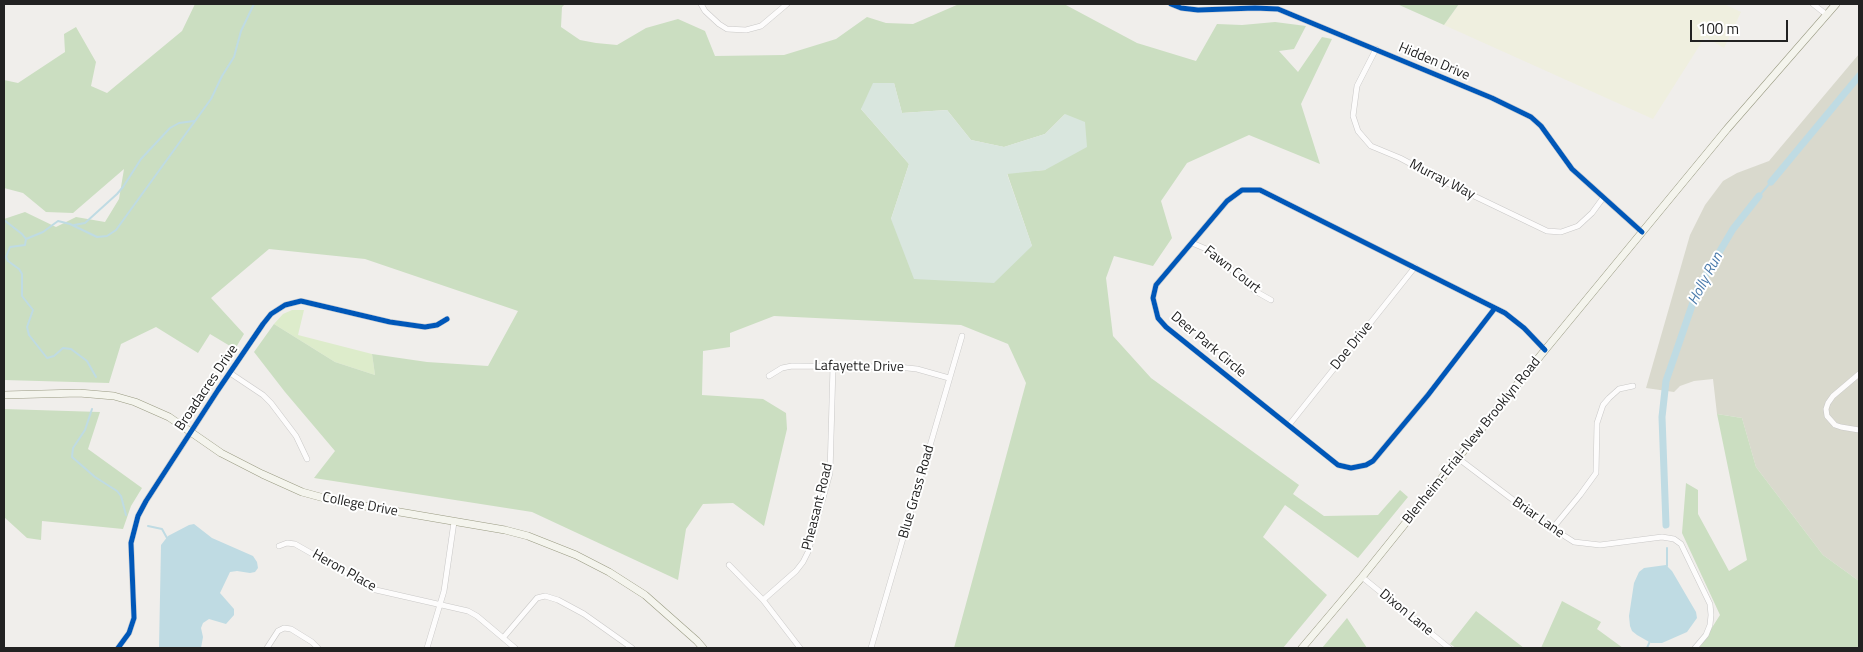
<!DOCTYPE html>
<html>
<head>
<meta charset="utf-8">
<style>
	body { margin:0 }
	#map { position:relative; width:1863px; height:652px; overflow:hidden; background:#f0eeeb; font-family:"Titillium Web",sans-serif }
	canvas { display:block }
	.frame { position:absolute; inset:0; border:5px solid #222; pointer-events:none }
	.scale { position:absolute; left:1690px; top:20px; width:98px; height:22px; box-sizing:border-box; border:2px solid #222; border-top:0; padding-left:6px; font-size:15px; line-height:18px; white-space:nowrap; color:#222; -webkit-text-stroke:4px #fff; paint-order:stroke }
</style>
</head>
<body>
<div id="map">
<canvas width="1863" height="652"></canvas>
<div class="frame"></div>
<div class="scale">100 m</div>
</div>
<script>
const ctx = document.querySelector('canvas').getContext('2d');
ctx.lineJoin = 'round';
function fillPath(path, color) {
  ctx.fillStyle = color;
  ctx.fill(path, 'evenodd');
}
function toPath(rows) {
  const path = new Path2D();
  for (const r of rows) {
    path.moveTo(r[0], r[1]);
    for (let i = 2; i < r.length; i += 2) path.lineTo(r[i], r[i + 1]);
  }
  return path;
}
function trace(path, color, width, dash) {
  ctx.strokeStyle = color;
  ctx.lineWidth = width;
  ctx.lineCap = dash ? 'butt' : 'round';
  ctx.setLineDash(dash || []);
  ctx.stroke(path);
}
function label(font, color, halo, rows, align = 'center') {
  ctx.font = font + ' "Titillium Web",sans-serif';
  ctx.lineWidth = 4;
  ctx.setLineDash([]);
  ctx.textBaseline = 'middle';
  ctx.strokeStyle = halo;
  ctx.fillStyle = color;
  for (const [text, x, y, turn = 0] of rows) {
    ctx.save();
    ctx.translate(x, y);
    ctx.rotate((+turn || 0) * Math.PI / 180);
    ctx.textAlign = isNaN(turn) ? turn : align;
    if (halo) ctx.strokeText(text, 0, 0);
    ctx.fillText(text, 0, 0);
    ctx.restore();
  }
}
fillPath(toPath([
	[1859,54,1859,581,1823,555,1756,467,1742,418,1717,414,1713,379,1694,381,1680,386,1674,392,1646,388,1690,235,1705,205,1723,181,1737,173,1769,161]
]), '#d9d9cd');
fillPath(toPath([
	[1459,4,1724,4,1741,12,1724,48,1705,37,1653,119,1444,25]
]), '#efefdf');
fillPath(toPath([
	[292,310,304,310,298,335,372,354,375,375,335,362,274,324,283,314]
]), '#ddeccb');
fillPath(toPath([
	[195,4,565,4,562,7,561,27,580,40,596,43,617,45,646,28,678,19,705,31,715,56,784,55,836,39,867,17,886,23,913,24,959,4,1064,4,1137,43,1196,61,1217,24,1242,25,1275,22,1306,26,1294,49,1279,51,1298,72,1322,37,1332,39,1301,104,1320,164,1249,135,1187,163,1161,201,1172,238,1153,266,1114,256,1106,278,1113,336,1151,378,1299,485,1293,494,1324,516,1378,515,1400,490,1408,497,1358,558,1285,505,1263,537,1327,595,1283,648,954,648,1026,383,1008,344,961,325,774,316,730,333,730,347,703,351,702,395,763,399,786,413,787,429,764,526,733,503,703,504,686,529,678,580,532,512,314,478,335,451,285,392,254,352,274,324,335,362,375,375,372,354,427,362,488,366,518,311,365,259,269,249,211,298,244,334,235,349,210,334,198,353,156,327,121,344,109,383,4,380,4,219,25,212,56,227,76,217,105,222,119,199,124,169,73,213,46,212,23,193,4,188,4,80,18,83,65,52,64,34,76,27,96,62,91,86,107,93,182,31],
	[894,83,902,113,947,110,971,140,1004,147,1045,134,1065,114,1045,170,1007,173,1032,246,891,219,909,164,861,109],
	[1397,4,1459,4,1444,25],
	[4,409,100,412,88,449,142,488,131,506,123,529,42,521,41,540,27,538,4,517],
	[1717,414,1742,418,1756,467,1823,555,1859,581,1859,648,1699,648,1720,615,1682,533,1686,483,1698,490,1698,514,1729,571,1747,560],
	[1562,601,1601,622,1597,629,1623,648,1541,648],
	[1476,611,1524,648,1456,648,1450,644],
	[1347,618,1367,648,1322,648]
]), '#cbdec1');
fillPath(toPath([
	[873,83,894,83,902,113,947,110,971,140,1004,147,1045,134,1065,114,1085,122,1087,147,1045,170,1007,174,1032,246,994,283,914,279,891,219,909,164,861,109]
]), '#d9e6de');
fillPath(toPath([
	[194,524,212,538,253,556,257,562,258,568,255,572,250,573,237,571,230,572,220,593,234,609,234,615,226,624,209,619,203,623,201,628,203,637,201,648,159,648,161,545,168,536,189,525],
	[1666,565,1672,571,1696,612,1697,618,1687,632,1662,643,1651,643,1637,635,1632,631,1630,626,1629,616,1634,583,1639,572,1644,568]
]), '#bfdbe3');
trace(toPath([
	[1759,196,1771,182],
	[4,220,22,234,26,239],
	[74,225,85,223,117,194,123,187,141,159,170,128,179,123,194,121],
	[26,239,43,232,58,221,70,224,97,237,107,236,116,230,211,99,222,76,234,57,241,31,254,4],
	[26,239,25,245,10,247,6,257,8,261,19,269,22,274,22,296,33,310,27,327,29,335,47,358,54,356,63,348,71,349,87,361,96,377],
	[92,409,85,430,73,448,72,457,95,477,117,491,121,496,126,515],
	[148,526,162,529,167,538],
	[1667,548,1667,566],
	[1647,648,1650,641]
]), '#bfdbe3', 2);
trace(toPath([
	[1771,182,1859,76],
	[1666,525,1662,417,1666,381,1698,288,1733,229,1759,196]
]), '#bfdbe3', 7);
const street = toPath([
	[701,4,705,11,719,24,727,29,746,30,761,26,787,4],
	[1171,4,1181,8,1198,10,1255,8,1278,9,1492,98,1531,117,1541,126,1572,169,1642,232],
	[1813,4,1827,15],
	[1376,49,1357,86,1353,116,1358,131,1371,146,1400,158,1445,182,1547,231,1561,232,1578,226,1592,213,1603,198],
	[1192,243,1211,251,1255,291,1271,300],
	[1495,308,1428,395,1373,461,1366,465,1351,468,1338,465,1166,327,1158,318,1153,298,1156,285,1227,201,1242,190,1260,190,1505,313,1524,328,1545,350],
	[230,373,263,395,271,403,296,436,307,459],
	[1859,374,1833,396,1828,403,1826,409,1827,416,1835,425,1841,427,1859,430],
	[769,376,782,368,792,366,898,367,917,369,949,378],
	[1289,425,1415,267],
	[1459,459,1541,521,1574,542,1600,545,1662,537,1674,539,1681,544,1710,604,1711,615,1710,625,1706,635,1695,648],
	[1552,529,1580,495,1596,473,1597,423,1603,405,1609,398,1619,389,1633,386],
	[279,546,287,543,295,544,376,590,468,611,477,616,515,648],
	[729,565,763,600,800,648],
	[1362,577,1449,648],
	[763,600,796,571,803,562,808,552,830,473,833,366],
	[503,638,537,598,545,596,558,600,584,614,632,648],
	[118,648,129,633,134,618,131,543,138,516,146,501,218,390,263,324,271,314,285,305,301,301,390,322,425,327,437,325,447,319],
	[267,648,278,631,284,628,291,629,312,642,318,648],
	[427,648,444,591,454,522],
	[871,648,962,336]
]);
const secondary = toPath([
	[4,395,79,393,114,396,135,402,169,417,221,453,262,474,302,492,335,501,505,530,528,536,576,555,609,572,645,595,697,641,703,648],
	[1302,648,1362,577,1545,350,1727,129,1836,4]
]);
trace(street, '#c9c8c7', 6);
trace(secondary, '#999a82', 8);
trace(street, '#fdfcfc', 5);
trace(secondary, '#f4f4ed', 7);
trace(toPath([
	[1171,4,1181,8,1198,10,1255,8,1278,9,1492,98,1531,117,1541,126,1572,169,1642,232],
	[1495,308,1428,395,1373,461,1366,465,1351,468,1338,465,1166,327,1158,318,1153,298,1156,285,1227,201,1242,190,1260,190,1505,313,1524,328,1545,350],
	[118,648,129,633,134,618,131,543,138,516,146,501,218,390,263,324,271,314,285,305,301,301,390,322,425,327,437,325,447,319]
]), '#0057b8', 5);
label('14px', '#222', '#fff', [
	["Hidden Drive",1434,62,23],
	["Murray Way",1442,180,27],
	["Fawn Court",1232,270,38],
	["Deer Park Circle",1208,345,40],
	["Doe Drive",1352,346,-51],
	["Lafayette Drive",859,367,1],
	["Broadacres Drive",207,388,-56],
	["Blenheim-Erial-New Brooklyn Road",1472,441,-51],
	["Blue Grass Road",917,492,-74],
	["College Drive",360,505,11],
	["Pheasant Road",818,507,-76],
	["Briar Lane",1538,518,35],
	["Heron Place",344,571,29],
	["Dixon Lane",1406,613,39]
]);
label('italic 15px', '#4a7aab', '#fff', [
	["Holly Run",1706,279,-62]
]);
</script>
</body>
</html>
